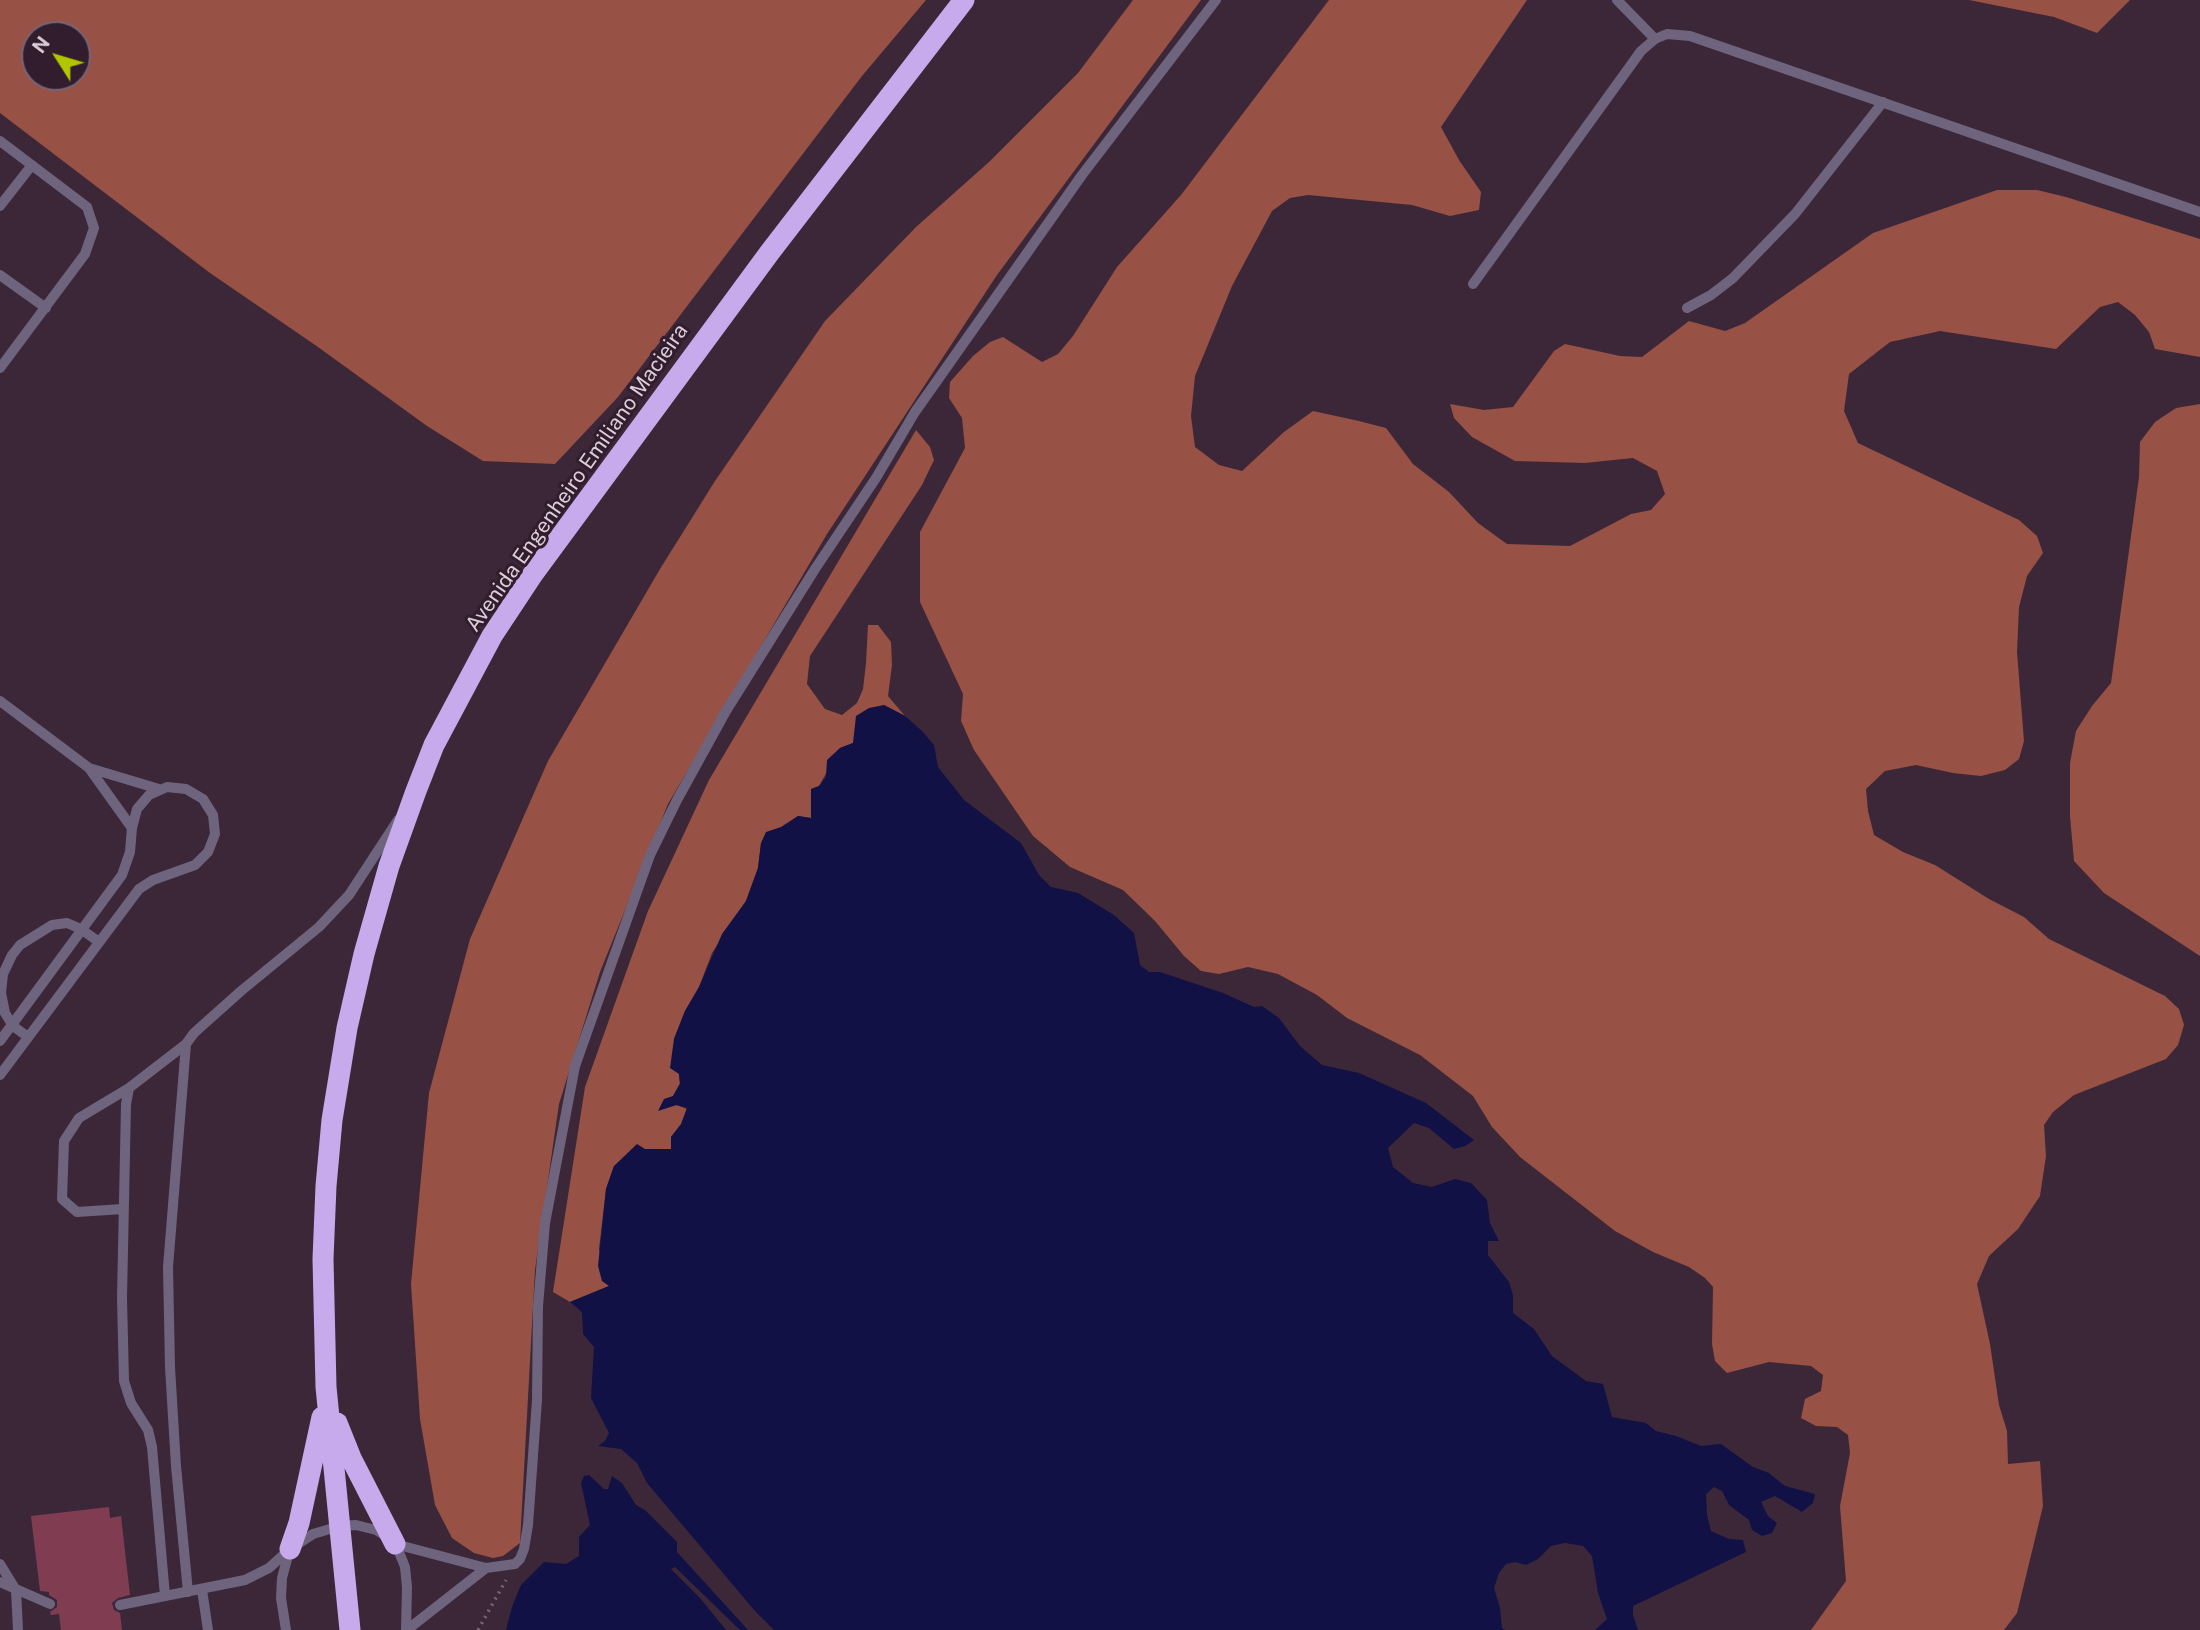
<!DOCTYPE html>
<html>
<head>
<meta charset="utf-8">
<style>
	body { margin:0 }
	#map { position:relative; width:2200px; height:1630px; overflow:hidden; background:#3c2739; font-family:"Public Sans",sans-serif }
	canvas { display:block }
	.north { position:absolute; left:21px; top:21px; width:70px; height:70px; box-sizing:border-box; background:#321d2f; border:2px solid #766473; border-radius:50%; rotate:307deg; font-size:19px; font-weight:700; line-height:28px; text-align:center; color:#dcced9 }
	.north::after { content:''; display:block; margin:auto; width:24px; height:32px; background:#b1c500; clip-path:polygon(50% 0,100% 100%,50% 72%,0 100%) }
</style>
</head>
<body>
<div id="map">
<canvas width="2200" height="1630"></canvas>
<div class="north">N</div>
</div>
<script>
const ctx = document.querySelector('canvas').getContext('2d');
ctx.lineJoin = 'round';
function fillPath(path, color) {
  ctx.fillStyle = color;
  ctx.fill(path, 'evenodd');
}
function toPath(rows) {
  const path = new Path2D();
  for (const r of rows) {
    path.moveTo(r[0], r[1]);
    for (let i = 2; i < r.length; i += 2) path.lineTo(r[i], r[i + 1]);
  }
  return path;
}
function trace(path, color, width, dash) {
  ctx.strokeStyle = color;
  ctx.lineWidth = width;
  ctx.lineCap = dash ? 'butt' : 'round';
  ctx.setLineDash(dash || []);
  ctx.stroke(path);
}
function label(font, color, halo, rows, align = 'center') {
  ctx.font = font + ' "Public Sans",sans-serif';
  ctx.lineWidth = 6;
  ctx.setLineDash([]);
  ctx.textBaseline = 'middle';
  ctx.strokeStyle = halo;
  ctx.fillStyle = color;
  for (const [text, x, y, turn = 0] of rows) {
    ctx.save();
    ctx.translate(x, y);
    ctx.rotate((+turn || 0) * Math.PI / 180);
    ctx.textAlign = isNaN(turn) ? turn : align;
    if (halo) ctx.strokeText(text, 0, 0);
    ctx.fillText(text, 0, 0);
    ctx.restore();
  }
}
fillPath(toPath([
	[0,0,926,0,862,76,618,397,555,464,483,461,427,426,318,347,210,273,0,113],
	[35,35,77,35,77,77,35,77],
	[1133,0,1201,0,997,275,827,534,668,804,600,972,559,1104,535,1270,520,1543,503,1556,493,1558,474,1553,452,1538,435,1505,420,1419,411,1284,429,1093,470,939,548,761,660,569,715,481,825,321,916,227,989,162,1078,73],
	[1329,0,1527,0,1441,127,1459,160,1481,192,1479,210,1450,216,1412,205,1308,195,1290,198,1272,211,1232,286,1195,376,1191,416,1195,447,1219,465,1242,471,1284,432,1313,411,1359,421,1386,428,1413,464,1449,492,1478,523,1507,544,1570,546,1631,514,1651,510,1665,494,1657,471,1633,458,1585,463,1515,461,1472,437,1454,418,1450,404,1484,410,1513,407,1554,351,1565,344,1620,356,1642,357,1689,321,1725,331,1745,323,1873,233,1997,190,2037,190,2066,197,2200,239,2200,357,2155,349,2149,332,2135,315,2118,302,2100,307,2056,349,1940,331,1890,342,1849,374,1844,411,1858,443,2019,520,2037,536,2043,553,2027,576,2019,607,2017,652,2024,741,2019,759,2005,770,1981,776,1953,773,1916,765,1885,771,1866,789,1868,811,1874,835,1903,852,1935,865,1989,899,2024,917,2049,939,2165,996,2179,1009,2184,1025,2178,1045,2166,1059,2074,1095,2053,1112,2044,1125,2046,1156,2040,1196,2018,1229,1989,1256,1977,1284,1990,1344,1999,1405,2007,1431,2008,1464,2040,1461,2043,1506,2017,1613,2004,1630,1811,1630,1846,1581,1840,1506,1850,1453,1848,1435,1837,1427,1816,1426,1801,1418,1805,1399,1821,1391,1823,1375,1811,1366,1769,1362,1727,1373,1715,1361,1712,1344,1713,1287,1705,1278,1689,1267,1653,1252,1615,1231,1520,1157,1492,1127,1473,1096,1420,1055,1347,1018,1317,995,1278,974,1248,967,1219,974,1201,971,1184,956,1155,921,1123,890,1070,867,1033,836,974,750,961,721,963,694,920,602,920,532,965,448,962,418,949,398,950,382,973,356,990,342,1003,337,1042,362,1058,354,1073,336,1117,267,1181,195],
	[1969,0,2130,0,2097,33,2054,17],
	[2200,404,2200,956,2104,893,2074,861,2070,816,2070,763,2076,731,2092,706,2111,683,2139,477,2140,442,2155,422,2176,408],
	[916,430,930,447,934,460,922,485,810,656,807,684,825,709,842,715,857,703,863,689,866,663,868,625,878,625,891,642,892,665,888,696,905,716,884,705,853,743,840,748,819,786,812,789,811,818,798,816,761,843,758,868,746,901,712,953,699,987,685,1011,674,1039,680,1083,673,1096,659,1110,677,1105,687,1109,681,1125,671,1137,671,1149,645,1149,614,1166,606,1189,599,1249,609,1286,570,1302,553,1292,585,1087,648,911,709,780]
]), '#975145');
fillPath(toPath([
	[884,705,905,716,922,731,934,745,938,767,964,800,1021,843,1039,875,1051,887,1078,893,1114,915,1134,933,1140,965,1149,972,1160,972,1223,993,1254,1007,1262,1006,1279,1018,1300,1046,1322,1065,1359,1073,1426,1103,1474,1140,1465,1146,1454,1149,1429,1128,1414,1123,1388,1148,1393,1167,1413,1183,1432,1187,1455,1179,1471,1183,1487,1200,1490,1223,1499,1241,1488,1241,1488,1255,1509,1282,1513,1295,1513,1313,1534,1329,1552,1356,1586,1381,1603,1384,1612,1417,1646,1423,1656,1431,1676,1436,1701,1446,1721,1444,1753,1467,1769,1473,1785,1486,1815,1494,1813,1503,1802,1512,1775,1496,1761,1502,1768,1516,1777,1523,1772,1533,1762,1536,1752,1530,1749,1520,1729,1505,1722,1491,1714,1487,1706,1494,1707,1515,1711,1531,1729,1539,1743,1540,1746,1552,1633,1606,1633,1615,1638,1630,1595,1630,1607,1619,1598,1593,1592,1556,1583,1546,1565,1543,1551,1546,1538,1559,1526,1565,1515,1562,1506,1564,1499,1573,1494,1588,1500,1608,1502,1628,1505,1630,774,1630,755,1611,647,1483,637,1463,621,1449,598,1446,605,1441,609,1433,591,1398,594,1347,583,1334,582,1312,570,1302,609,1286,602,1281,598,1266,606,1189,614,1166,637,1144,645,1149,671,1149,671,1137,681,1124,687,1108,676,1105,658,1111,664,1099,673,1096,680,1084,679,1074,670,1068,674,1039,685,1011,699,987,722,934,746,901,758,868,761,843,766,832,781,827,798,816,811,818,811,789,819,786,826,777,827,760,840,748,853,743,856,716,869,708],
	[589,1475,604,1489,608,1489,612,1476,622,1483,636,1505,645,1510,677,1542,677,1552,748,1630,740,1630,675,1567,671,1569,700,1598,726,1630,506,1630,512,1607,521,1585,544,1562,566,1564,579,1556,579,1537,590,1525,581,1483,584,1476]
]), '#111146');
fillPath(toPath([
	[109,1507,110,1518,121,1516,130,1595,118,1598,112,1603,114,1610,120,1613,122,1630,61,1630,59,1614,51,1615,50,1612,57,1607,57,1600,49,1595,49,1592,40,1591,31,1516]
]), '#803d52');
trace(toPath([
	[478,1630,506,1580]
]), '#786675', 3.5, [2, 5]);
trace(toPath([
	[1617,0,1655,39],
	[0,141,87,207,94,228,85,254,0,368],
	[0,206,32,165],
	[0,275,46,308],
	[1473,284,1641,51,1655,39,1667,34,1690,36,2200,212],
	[1687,308,1711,295,1733,278,1795,214,1883,102],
	[0,701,89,768,132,828],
	[89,768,159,789],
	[28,1037,13,1026,5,1013,1,993,3,974,12,955,20,945,52,925,67,923,81,929,99,942],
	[0,1041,122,875,130,852,132,828,137,809,149,795,167,787,186,789,203,799,213,815,215,834,208,852,195,865,153,880,139,889,0,1075],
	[186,1044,168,1267,170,1367,176,1466,188,1592],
	[129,1088,126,1104,122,1298,124,1381,131,1403,148,1430,152,1447,165,1596],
	[123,1209,77,1212,62,1199,64,1141,79,1118,129,1088,186,1044,194,1033,241,991,319,927,349,895,398,820],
	[395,1544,486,1568,515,1564,520,1559,524,1549,528,1525,537,1400,538,1306,545,1223,575,1066,650,855,677,800,726,711,815,569,876,478,915,412,1082,175,1216,0],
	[0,1564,16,1590,18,1630],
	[0,1582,50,1604],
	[202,1590,208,1630],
	[120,1605,245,1580,269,1568,290,1549,313,1534,340,1526,356,1525,376,1530,386,1536,395,1544,399,1552,405,1567,407,1587,406,1630],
	[286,1630,281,1598,282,1578,289,1552],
	[407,1630,486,1568]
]), '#6f647e', 10);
trace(toPath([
	[337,1423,351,1458,395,1544],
	[290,1549,299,1523,322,1417],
	[350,1630,326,1387,323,1259,326,1186,332,1120,347,1028,364,954,389,866,416,791,434,745,492,636,533,574,770,252,964,0]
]), '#c7aaec', 21);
label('21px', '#dcced9', '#321d2f', [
	["Avenida Engenheiro Emiliano Macieira",577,478,-55]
]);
</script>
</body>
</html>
